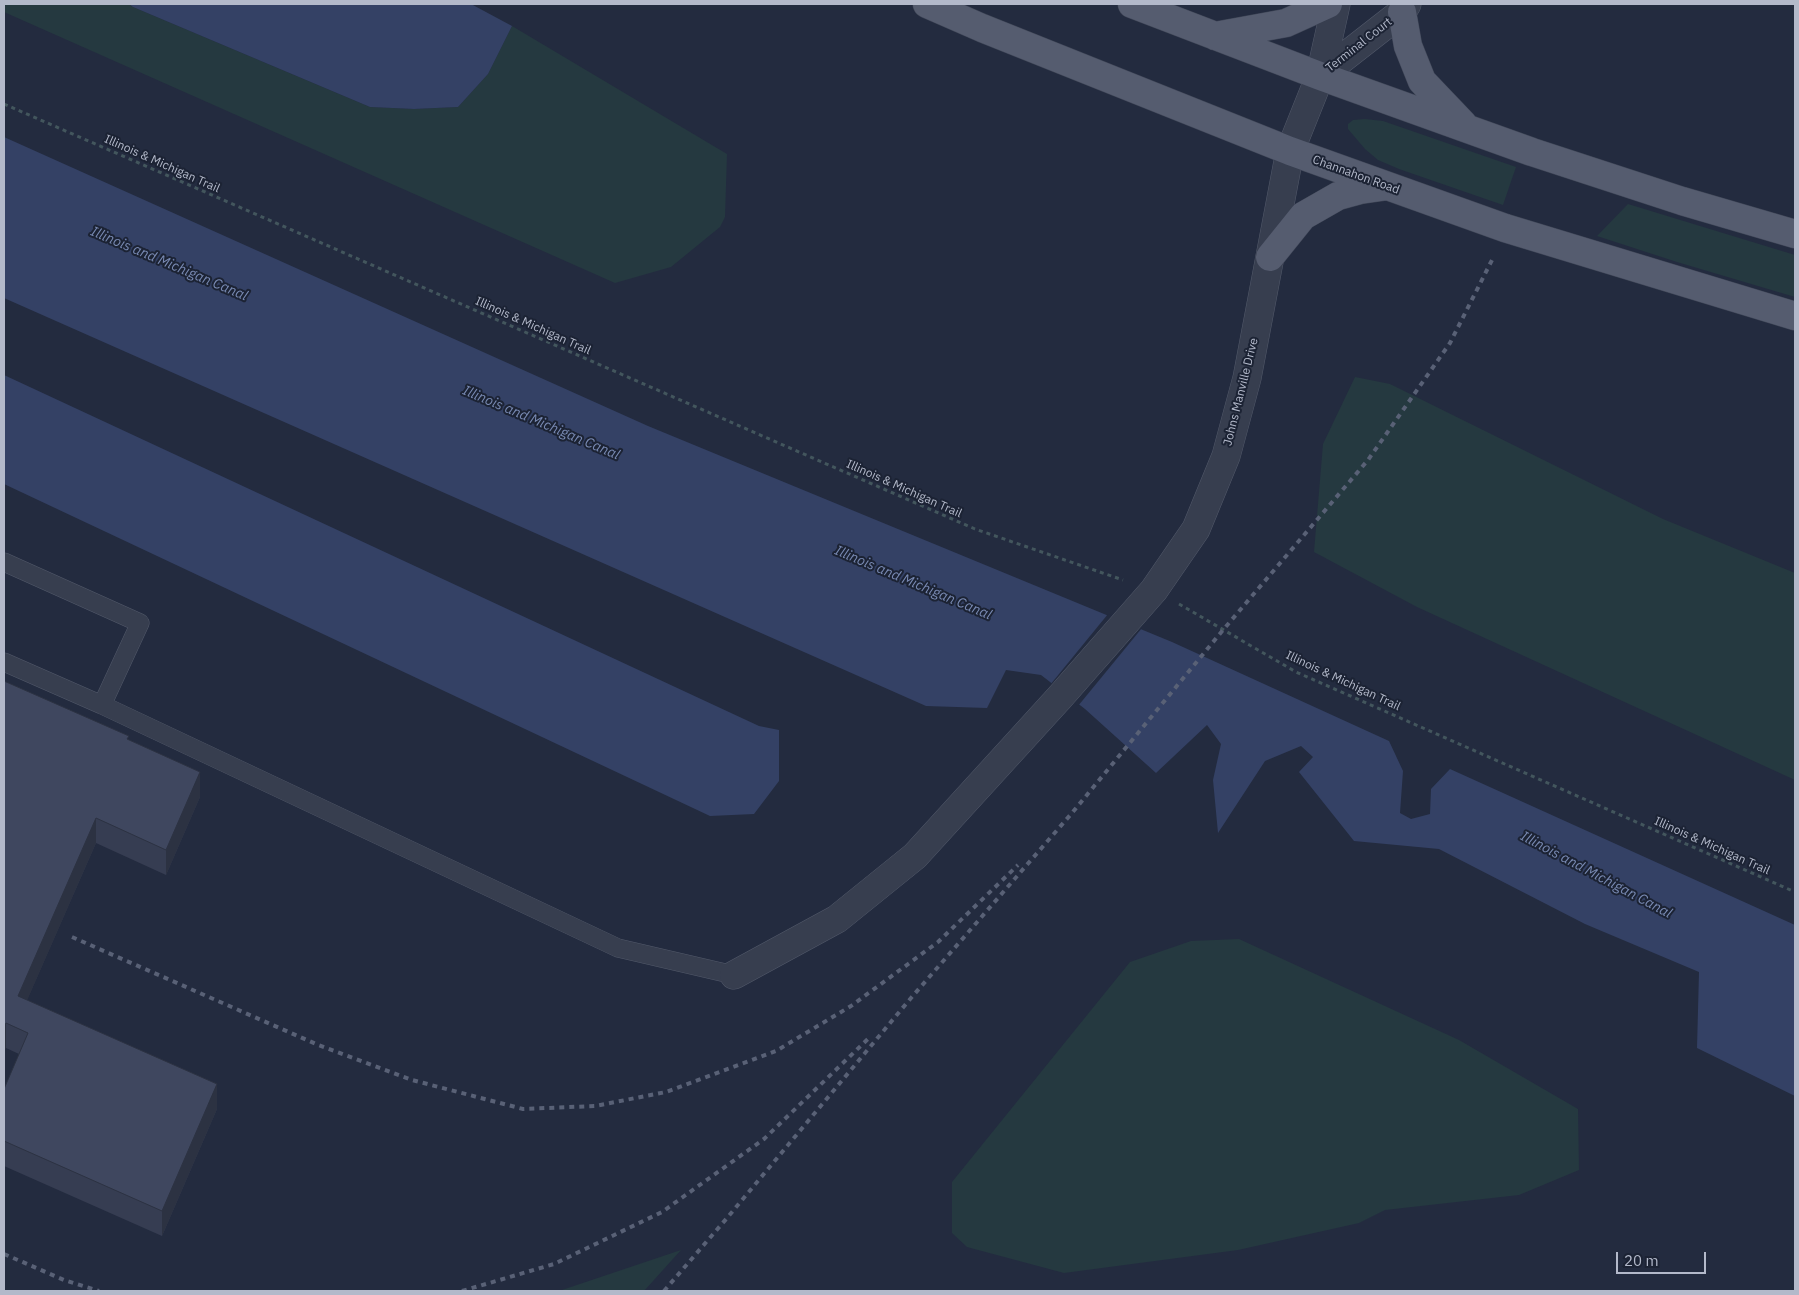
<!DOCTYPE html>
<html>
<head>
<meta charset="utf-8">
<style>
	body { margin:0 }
	#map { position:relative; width:1799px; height:1295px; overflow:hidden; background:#232b3f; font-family:"IBM Plex Sans",sans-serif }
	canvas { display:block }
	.frame { position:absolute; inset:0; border:5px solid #b3b9ca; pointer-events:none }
	.scale { position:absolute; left:1616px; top:1252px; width:90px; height:22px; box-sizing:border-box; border:2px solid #b3b9ca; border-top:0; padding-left:6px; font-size:15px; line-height:18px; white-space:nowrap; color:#b3b9ca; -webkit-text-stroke:4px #1c2334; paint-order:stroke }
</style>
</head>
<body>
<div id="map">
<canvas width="1799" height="1295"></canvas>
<div class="frame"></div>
<div class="scale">20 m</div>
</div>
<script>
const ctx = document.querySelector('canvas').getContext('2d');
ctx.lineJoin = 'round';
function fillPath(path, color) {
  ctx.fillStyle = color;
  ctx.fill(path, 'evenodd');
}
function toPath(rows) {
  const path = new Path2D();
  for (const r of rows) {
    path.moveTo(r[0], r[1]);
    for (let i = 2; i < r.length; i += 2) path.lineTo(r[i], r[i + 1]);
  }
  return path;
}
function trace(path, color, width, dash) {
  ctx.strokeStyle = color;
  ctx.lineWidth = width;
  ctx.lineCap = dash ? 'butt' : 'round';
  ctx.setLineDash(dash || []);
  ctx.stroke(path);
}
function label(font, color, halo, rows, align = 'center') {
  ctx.font = font + ' "IBM Plex Sans",sans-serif';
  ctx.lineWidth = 4;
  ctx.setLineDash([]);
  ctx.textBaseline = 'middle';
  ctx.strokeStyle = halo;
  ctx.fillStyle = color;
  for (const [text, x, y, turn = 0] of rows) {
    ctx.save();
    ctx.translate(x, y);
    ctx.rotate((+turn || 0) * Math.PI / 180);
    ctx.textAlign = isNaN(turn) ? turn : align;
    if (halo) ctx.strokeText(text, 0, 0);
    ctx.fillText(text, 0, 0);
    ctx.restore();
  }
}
fillPath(toPath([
	[4,4,129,4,133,7,370,107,414,109,458,107,488,74,512,26,727,154,725,217,720,227,671,267,615,283,4,12],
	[1365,119,1383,121,1516,167,1503,205,1399,169,1378,160,1365,149,1348,129,1348,124,1353,120],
	[1628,204,1795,255,1795,297,1677,262,1597,236],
	[1355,377,1390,384,1663,519,1795,573,1795,780,1417,607,1314,552,1323,444],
	[1239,939,1459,1040,1578,1109,1579,1170,1519,1195,1385,1210,1359,1223,1238,1250,1064,1273,967,1247,952,1233,952,1182,1130,962,1191,941],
	[681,1250,644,1291,559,1291]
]), '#253940');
fillPath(toPath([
	[129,4,471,4,512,26,488,74,458,107,414,109,370,107,133,7],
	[4,137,648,426,1172,642,1389,741,1403,771,1400,813,1411,819,1430,814,1431,789,1450,769,1795,925,1795,1096,1697,1048,1699,972,1585,924,1439,849,1354,841,1299,772,1313,757,1301,746,1265,761,1218,833,1213,780,1221,744,1207,725,1156,773,1085,709,1041,675,1006,670,987,708,926,706,4,298],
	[4,375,759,726,779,730,779,781,754,814,710,816,4,484]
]), '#344165');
fillPath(toPath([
	[1108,614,1142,628,1078,706,1050,685]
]), '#232b3f');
const lane = toPath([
	[4,562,140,623,102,705],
	[4,662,102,705,618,948,734,975]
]);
const street = toPath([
	[1320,76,1402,12,1407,4],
	[734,975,837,919,915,856,1060,697,1154,590,1196,529,1226,456,1247,378,1290,151,1320,76,1336,4]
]);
const primary = toPath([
	[927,4,982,28,1290,151,1505,228,1795,316],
	[1132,4,1320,76,1532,152,1682,201,1795,234],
	[1402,12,1408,46,1422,81,1463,124],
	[1215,36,1286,23,1328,4],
	[1270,257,1303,216,1338,196,1360,190,1388,186]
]);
trace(lane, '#52596a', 19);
trace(street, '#52596a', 29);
trace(primary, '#404758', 29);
trace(toPath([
	[4,104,975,529,1123,580],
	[1179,604,1296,672,1795,892]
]), '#43565d', 3, [4, 4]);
trace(lane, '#373e4f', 18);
trace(street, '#373e4f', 28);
trace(primary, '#555c6f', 28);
trace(toPath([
	[72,937,316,1044,412,1080,523,1109,595,1106,666,1092,776,1051,851,1006,938,942,1018,865],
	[4,1254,64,1280,99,1291],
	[462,1291,554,1264,662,1212,764,1139,871,1036],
	[664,1291,727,1218,911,998,1072,813,1223,630,1368,460,1450,343,1492,260]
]), '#596176', 4, [5, 5]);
fillPath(toPath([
	[4,681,129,740,200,797,166,875,96,843,27,1000,217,1109,162,1236,4,1166,4,1089,19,1054,6,1048]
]), '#363d52');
fillPath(toPath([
	[200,772,200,797,166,875,166,850],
	[96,818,96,843,18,1021,18,996],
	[6,1023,6,1048,4,1053,4,1028],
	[217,1084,217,1109,162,1236,162,1211]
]), '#2c3242');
const building = toPath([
	[4,681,129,736,127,739,200,772,166,850,96,818,18,996,217,1084,162,1211,4,1141,4,1089,28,1033,6,1023,4,1028,4,681]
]);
fillPath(building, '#3f475f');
trace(building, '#2c3242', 1);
label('12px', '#b3b9ca', '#1c2334', [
	["Terminal Court",1359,45,-38],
	["Illinois & Michigan Trail",162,164,24],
	["Channahon Road",1356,175,20],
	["Illinois & Michigan Trail",533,326,24],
	["Johns Manville Drive",1241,392,-76],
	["Illinois & Michigan Trail",904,489,24],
	["Illinois & Michigan Trail",1343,681,25],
	["Illinois & Michigan Trail",1712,846,24]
]);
label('italic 14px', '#798ab3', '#1c2334', [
	["Illinois and Michigan Canal",169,264,23],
	["Illinois and Michigan Canal",541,423,23],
	["Illinois and Michigan Canal",913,583,23],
	["Illinois and Michigan Canal",1596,875,28]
]);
</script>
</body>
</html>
